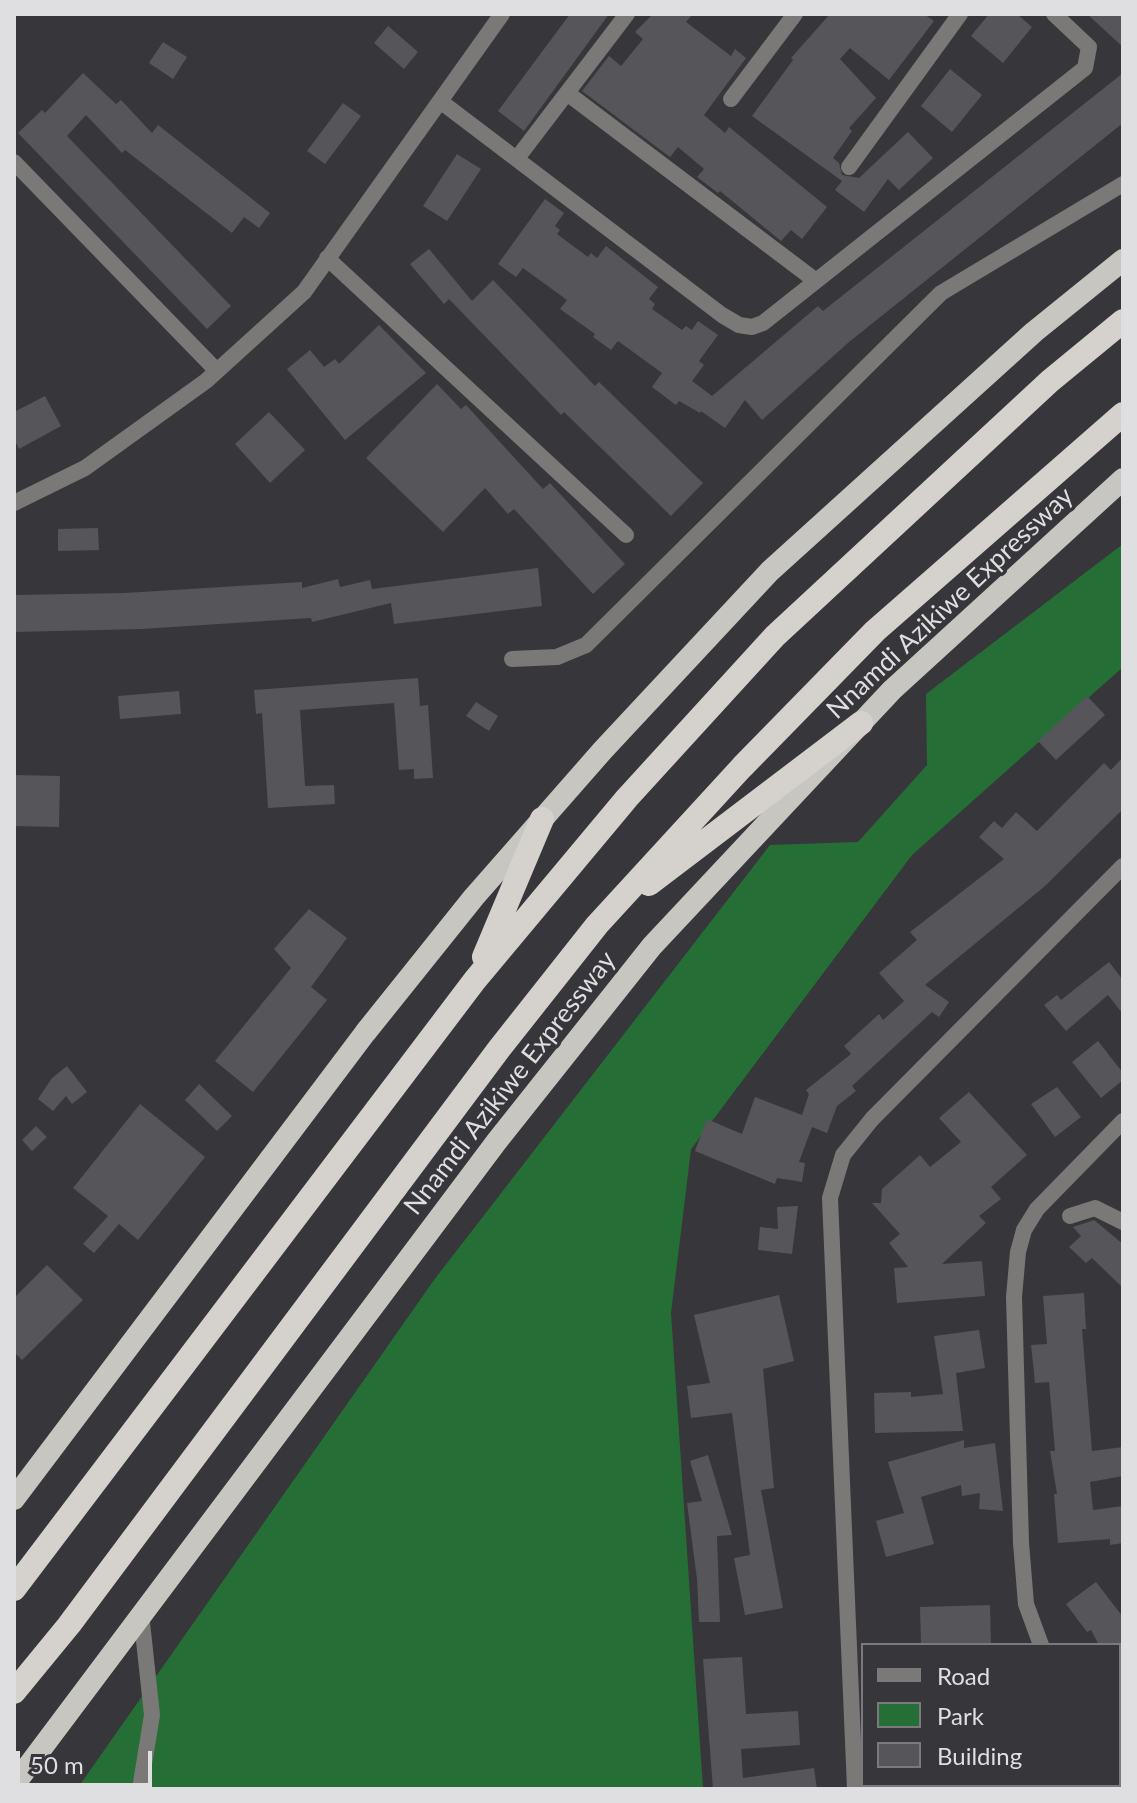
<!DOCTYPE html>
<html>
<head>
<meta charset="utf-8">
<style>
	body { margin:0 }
	#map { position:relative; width:1137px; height:1803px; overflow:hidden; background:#37373b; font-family:Lato,sans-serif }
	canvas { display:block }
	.frame { position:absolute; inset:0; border:16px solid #dfdfe2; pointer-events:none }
	.legend { position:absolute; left:861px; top:1643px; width:260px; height:144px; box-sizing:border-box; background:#37373b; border:2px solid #7a7a7e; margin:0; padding:10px 14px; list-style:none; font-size:24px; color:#dfdfe2 }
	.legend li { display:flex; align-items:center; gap:16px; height:40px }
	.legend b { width:40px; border:2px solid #7a7a7e }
	.scale { position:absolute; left:16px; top:1751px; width:136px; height:36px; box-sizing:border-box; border:4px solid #dfdfe2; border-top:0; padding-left:10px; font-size:24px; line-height:28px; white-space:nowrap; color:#dfdfe2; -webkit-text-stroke:6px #37373b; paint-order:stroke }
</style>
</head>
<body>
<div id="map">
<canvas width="1137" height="1803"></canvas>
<div class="frame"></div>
<ul class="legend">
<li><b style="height:10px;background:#7a7977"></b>Road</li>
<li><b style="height:22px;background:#256f37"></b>Park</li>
<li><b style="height:22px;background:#55555a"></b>Building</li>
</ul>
<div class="scale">50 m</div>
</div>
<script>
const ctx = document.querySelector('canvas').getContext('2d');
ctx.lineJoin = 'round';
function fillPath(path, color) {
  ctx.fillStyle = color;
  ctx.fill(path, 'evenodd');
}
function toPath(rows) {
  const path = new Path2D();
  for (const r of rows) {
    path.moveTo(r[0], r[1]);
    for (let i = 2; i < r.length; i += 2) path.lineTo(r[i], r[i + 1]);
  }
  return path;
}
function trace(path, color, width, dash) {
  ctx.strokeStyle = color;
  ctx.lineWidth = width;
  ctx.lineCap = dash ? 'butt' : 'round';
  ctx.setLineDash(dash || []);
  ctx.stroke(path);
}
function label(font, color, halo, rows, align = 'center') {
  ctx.font = font + ' Lato,sans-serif';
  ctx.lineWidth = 7;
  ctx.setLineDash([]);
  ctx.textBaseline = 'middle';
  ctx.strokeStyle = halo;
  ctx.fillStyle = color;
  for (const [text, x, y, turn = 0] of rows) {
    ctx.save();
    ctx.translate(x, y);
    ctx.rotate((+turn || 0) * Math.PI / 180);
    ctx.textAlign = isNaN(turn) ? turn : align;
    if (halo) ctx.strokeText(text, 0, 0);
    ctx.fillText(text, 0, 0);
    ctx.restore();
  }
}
fillPath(toPath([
	[1123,544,1123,667,912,855,691,1149,671,1313,703,1789,77,1789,434,1280,770,845,858,842,927,765,926,694]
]), '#256f37');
fillPath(toPath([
	[570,14,609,14,524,131,498,111],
	[653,14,693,14,686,22,731,56,735,49,746,58,704,115,725,133,729,127,827,207,802,239,791,230,781,241,720,191,718,193,697,177,704,169,678,147,670,157,582,91,609,56,621,66,643,39,635,32],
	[830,14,924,14,934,21,889,80,850,48,840,59,876,98,849,128,852,131,833,158,839,163,842,175,859,178,908,132,933,158,899,190,888,179,864,212,835,190,842,181,752,116,793,60,791,58],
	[989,14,1017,14,1032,27,1003,63,971,36],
	[1087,14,1123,14,1123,47],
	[388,26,418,52,404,69,374,43],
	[163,42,187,57,173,79,149,63],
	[950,69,982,95,952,132,921,106],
	[83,73,116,104,121,100,152,133,158,125,270,213,259,228,244,217,232,233,125,150,122,153,86,115,67,136,231,306,207,329,18,133,42,110,45,113],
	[1123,73,1123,123,849,342,762,420,745,400,725,428,701,411,700,413,679,401,676,405,652,387,662,373,618,341,611,350,593,337,595,334,560,309,567,300,523,268,516,277,498,264,545,199,564,213,555,226,560,230,557,234,588,257,591,253,597,258,606,246,658,287,649,299,655,304,652,309,682,330,686,326,692,330,698,321,718,335,699,361,704,365,692,381,712,396,818,306,823,311],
	[343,103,361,116,325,164,307,151],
	[457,154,481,169,447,221,423,206],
	[429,249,472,301,493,280,595,386,599,382,703,483,671,516,564,412,561,415,449,299,444,304,410,264],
	[379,325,426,373,345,440,287,369,310,350,324,367,335,359,339,364],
	[437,384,461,409,466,405,543,489,550,483,625,564,593,594,514,509,508,514,485,488,443,532,366,458],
	[45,396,61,426,19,449,14,439,14,412],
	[269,412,305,450,270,483,235,444],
	[98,528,99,550,58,551,58,529],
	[538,568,542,606,394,624,391,603,312,622,311,618,142,629,14,632,14,595,125,593,302,582,302,588,338,579,340,587,370,580,372,589],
	[418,678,420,706,428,705,433,778,414,779,414,769,399,770,394,703,300,710,305,786,334,785,335,804,268,808,262,713,256,714,254,690],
	[179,691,181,714,120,719,118,696],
	[1087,696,1105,715,1056,760,1038,741],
	[476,702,498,716,489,731,466,716],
	[1123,757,1123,809,1045,886,925,985,949,1002,939,1017,932,1012,852,1086,856,1091,837,1106,827,1133,812,1127,799,1162,805,1163,802,1182,777,1178,775,1184,695,1151,707,1119,742,1134,755,1097,802,1115,809,1094,806,1090,851,1054,844,1046,879,1014,883,1020,904,1001,879,973,917,940,910,932,1004,859,979,837,994,821,1002,828,1016,812,1037,831,1104,763,1111,770],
	[14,775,60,776,59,827,14,826],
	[309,909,347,938,311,987,327,1000,253,1092,215,1061,291,968,274,949],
	[1109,962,1123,980,1123,1014,1108,995,1066,1031,1044,1005,1057,995,1061,1000],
	[1098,1041,1123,1073,1123,1080,1101,1098,1072,1062],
	[67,1066,87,1092,72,1104,66,1096,53,1111,38,1099,52,1078],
	[199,1084,232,1116,217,1131,185,1100],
	[1057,1087,1081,1117,1055,1137,1031,1104],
	[969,1092,1027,1155,991,1187,1001,1199,979,1216,986,1223,942,1264,982,1261,985,1296,897,1303,894,1268,908,1267,889,1243,900,1234,872,1203,881,1203,882,1189,920,1155,930,1167,961,1142,939,1118],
	[140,1104,205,1157,138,1240,119,1224,94,1253,83,1244,108,1216,73,1188],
	[36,1126,47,1137,32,1151,22,1140],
	[798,1206,792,1254,758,1250,760,1227,778,1229,777,1207],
	[1094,1220,1123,1244,1123,1288,1092,1258,1086,1263,1069,1247,1081,1236,1073,1227],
	[47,1265,83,1300,22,1360,14,1352,14,1298],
	[1084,1293,1086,1329,1082,1329,1092,1451,1123,1447,1123,1476,1090,1482,1093,1510,1123,1506,1123,1543,1110,1545,1110,1539,1058,1543,1054,1494,1057,1494,1050,1451,1055,1451,1049,1382,1035,1383,1031,1345,1047,1344,1043,1296],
	[779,1295,794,1361,763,1369,774,1488,761,1490,783,1608,745,1615,734,1558,750,1555,732,1413,691,1418,687,1386,710,1383,694,1315],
	[979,1330,985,1368,956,1373,963,1431,875,1433,874,1393,911,1392,911,1397,943,1394,934,1336],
	[964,1440,964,1448,995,1443,1003,1511,979,1509,980,1493,962,1496,961,1485,921,1497,934,1544,886,1557,876,1521,904,1513,888,1462],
	[708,1455,732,1535,717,1536,720,1622,699,1622,697,1579,687,1503,702,1501,690,1461],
	[1096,1582,1123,1617,1123,1645,1099,1645,1091,1630,1087,1632,1066,1604],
	[990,1605,991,1645,921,1644,920,1607],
	[742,1657,746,1714,798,1711,800,1745,741,1749,743,1778,814,1768,817,1789,713,1789,703,1659]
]), '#55555a');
trace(toPath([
	[567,93,816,281],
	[731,99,795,14],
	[440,101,722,315,739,325,752,327,763,323,1085,68,1089,47,1054,14],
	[518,157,627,14],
	[14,162,217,371],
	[849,167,960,14],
	[327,258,626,535],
	[14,503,85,468,206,381,304,292,502,14],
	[512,659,557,657,586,645,941,293,1123,184],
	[1070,1216,1095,1208,1123,1222],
	[1041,1645,1026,1604,1021,1543,1014,1297,1018,1252,1024,1230,1037,1209,1123,1121],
	[1119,1750,1123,1755],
	[924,1785,928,1789],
	[140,1789,152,1715,141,1613],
	[855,1789,830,1198,843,1155,872,1119,1123,866]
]), '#7a7977', 16);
trace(toPath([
	[14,1499,365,1033,474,897,603,750,770,571,1034,332,1123,260],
	[14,1785,497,1141,652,946,892,690,1123,479]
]), '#c8c6c1', 22);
trace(toPath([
	[649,884,861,723],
	[484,957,542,819],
	[14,1589,475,980,627,798,775,636,1050,381,1123,321],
	[14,1692,69,1625,499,1049,597,925,742,767,875,631,1123,414]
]), '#d5d2cd', 24);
label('26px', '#dfdfe2', '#37373b', [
	["Nnamdi Azikiwe Expressway",950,603,-43],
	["Nnamdi Azikiwe Expressway",510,1083,-52]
]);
</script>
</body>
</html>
